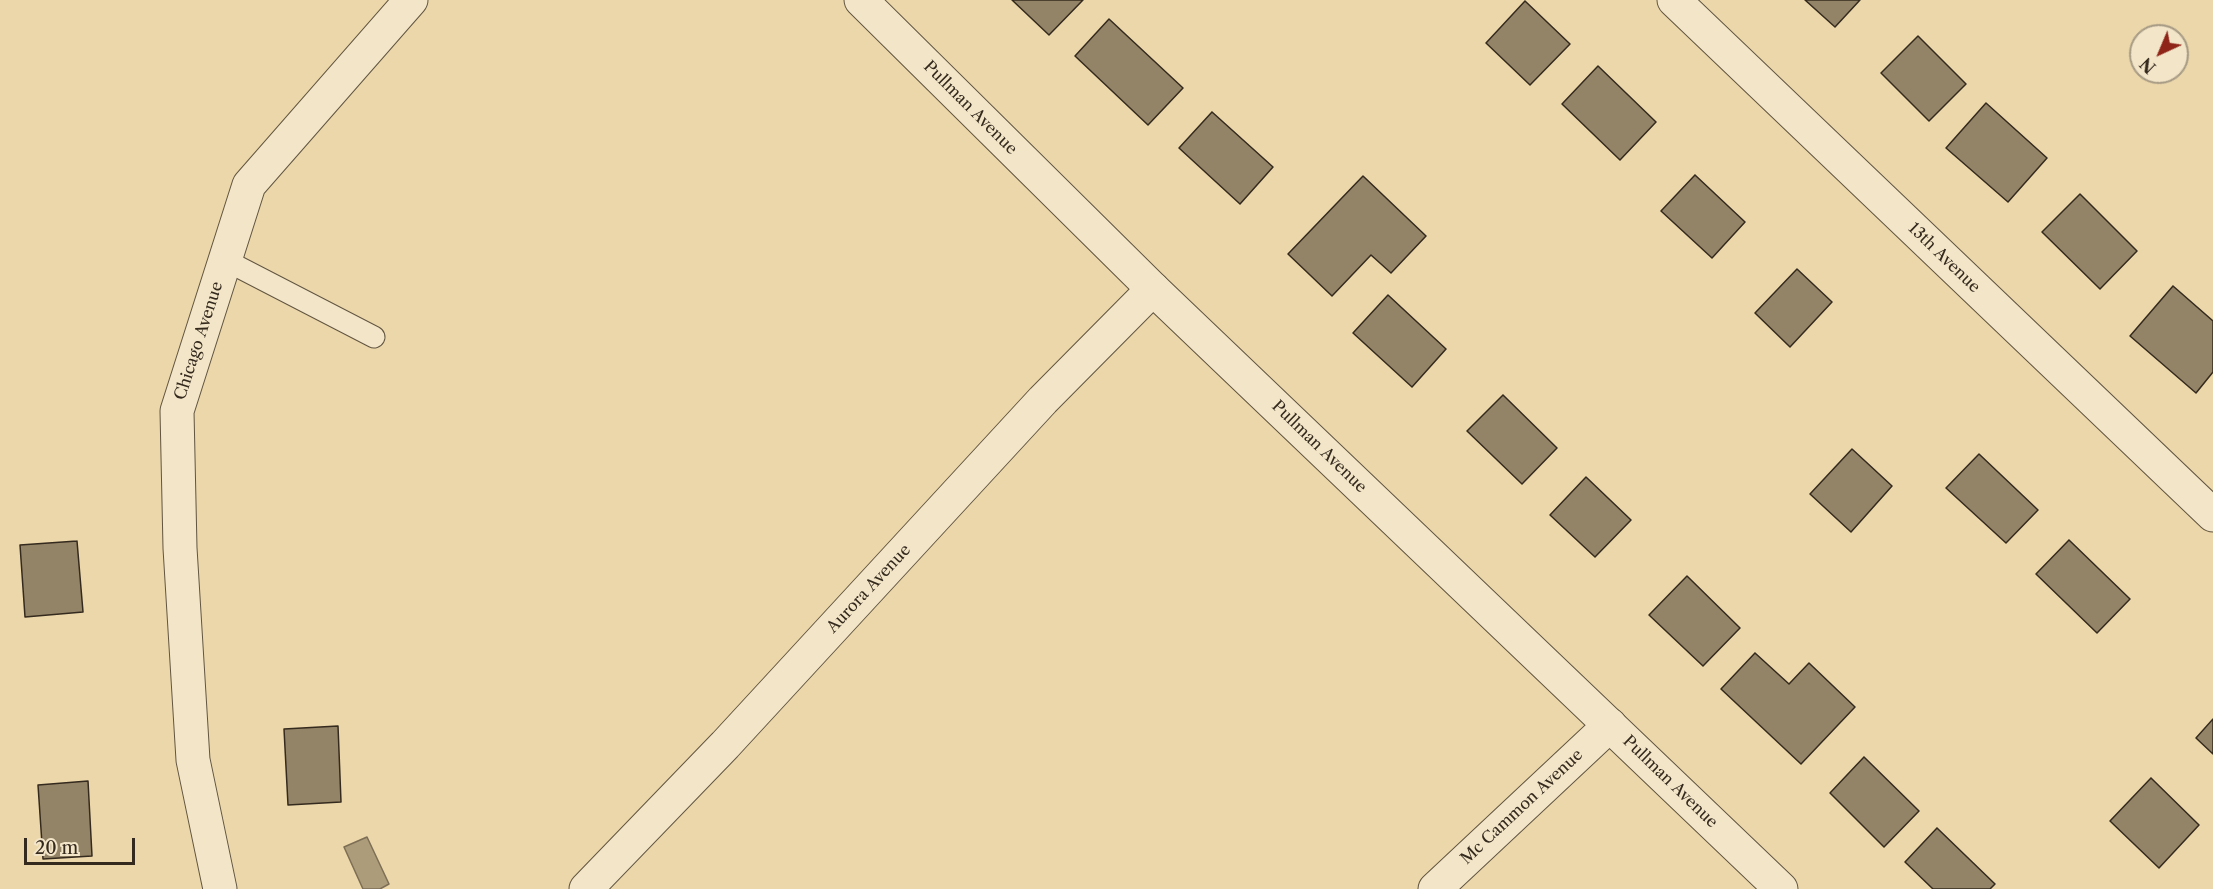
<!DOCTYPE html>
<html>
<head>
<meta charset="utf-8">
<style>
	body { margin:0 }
	#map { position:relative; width:2213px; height:889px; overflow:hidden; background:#ebd7aa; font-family:"Libre Caslon Text",serif }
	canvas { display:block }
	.north { position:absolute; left:2129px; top:24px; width:60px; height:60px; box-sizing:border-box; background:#f2e5c8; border:2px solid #a69a84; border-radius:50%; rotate:224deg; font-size:16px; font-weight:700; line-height:24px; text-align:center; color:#352a1e }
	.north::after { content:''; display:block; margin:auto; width:21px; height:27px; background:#8f2418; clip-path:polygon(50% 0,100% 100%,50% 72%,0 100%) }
	.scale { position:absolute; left:24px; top:838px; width:111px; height:27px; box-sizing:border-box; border:3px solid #352a1e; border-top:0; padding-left:8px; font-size:18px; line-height:21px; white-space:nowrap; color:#352a1e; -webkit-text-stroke:4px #f2e5c8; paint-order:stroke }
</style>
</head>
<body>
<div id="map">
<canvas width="2213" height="889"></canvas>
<div class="north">N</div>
<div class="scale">20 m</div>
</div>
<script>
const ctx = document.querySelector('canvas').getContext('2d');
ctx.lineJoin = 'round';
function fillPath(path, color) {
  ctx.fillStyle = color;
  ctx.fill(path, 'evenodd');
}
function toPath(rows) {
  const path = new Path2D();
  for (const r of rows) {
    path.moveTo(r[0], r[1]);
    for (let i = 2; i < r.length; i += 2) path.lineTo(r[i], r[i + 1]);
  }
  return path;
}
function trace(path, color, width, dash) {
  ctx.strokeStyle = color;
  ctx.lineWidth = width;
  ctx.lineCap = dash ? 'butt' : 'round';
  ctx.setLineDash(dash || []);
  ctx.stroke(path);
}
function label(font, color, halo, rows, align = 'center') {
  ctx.font = font + ' "Libre Caslon Text",serif';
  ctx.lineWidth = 5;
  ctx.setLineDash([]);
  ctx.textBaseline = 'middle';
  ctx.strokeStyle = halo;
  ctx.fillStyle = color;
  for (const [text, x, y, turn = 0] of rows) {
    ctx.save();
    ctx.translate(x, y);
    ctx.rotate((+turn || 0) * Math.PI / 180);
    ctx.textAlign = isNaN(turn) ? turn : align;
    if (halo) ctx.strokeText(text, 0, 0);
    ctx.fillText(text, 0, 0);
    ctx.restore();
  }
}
const water = toPath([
	[367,837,389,884,380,889,363,889,344,847,367,837]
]);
fillPath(water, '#ad9c7a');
trace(water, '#7d6e55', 1.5);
const building = toPath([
	[1012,0,1083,0,1049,35,1012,0],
	[1805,0,1860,0,1835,27,1805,0],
	[1525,1,1570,44,1530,85,1486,43,1525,1],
	[1109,19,1183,88,1148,125,1075,56,1109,19],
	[1918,36,1966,84,1929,121,1881,73,1918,36],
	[1598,66,1656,122,1620,160,1562,104,1598,66],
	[1986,103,2047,158,2008,202,1946,148,1986,103],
	[1212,112,1273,167,1240,204,1179,148,1212,112],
	[1695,175,1745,222,1712,258,1661,211,1695,175],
	[1363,176,1426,236,1391,273,1371,255,1332,296,1288,254,1363,176],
	[2080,194,2137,251,2100,289,2042,232,2080,194],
	[1797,269,1832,302,1790,347,1755,313,1797,269],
	[2173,286,2213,321,2213,372,2196,393,2130,336,2173,286],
	[1388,295,1446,349,1412,387,1353,333,1388,295],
	[1503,395,1557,448,1522,484,1467,431,1503,395],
	[1852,449,1892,486,1851,532,1810,494,1852,449],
	[1979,454,2038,510,2006,543,1946,488,1979,454],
	[1586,477,1631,520,1595,557,1550,515,1586,477],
	[2069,540,2130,599,2097,633,2036,574,2069,540],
	[77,541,83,612,25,617,20,545,77,541],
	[1687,576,1740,628,1703,666,1649,615,1687,576],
	[1755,653,1789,684,1809,663,1855,707,1801,764,1721,689,1755,653],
	[2213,719,2213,754,2196,738,2213,719],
	[338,726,341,802,288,805,284,729,338,726],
	[1864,757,1919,811,1884,847,1830,793,1864,757],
	[2151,778,2199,825,2159,868,2110,821,2151,778],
	[88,781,92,856,43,859,38,785,88,781],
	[1937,828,1995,884,1990,889,1933,889,1905,862,1937,828]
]);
fillPath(building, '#948467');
trace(building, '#352a1e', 1.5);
const service = toPath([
	[225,260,374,337]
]);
const minor = toPath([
	[1674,0,2213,515],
	[220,889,193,760,180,548,177,411,249,185,411,0],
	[586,889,725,745,1043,400,1153,289],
	[1435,889,1610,725]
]);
const tertiary = toPath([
	[861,0,1153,289,1781,889]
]);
trace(service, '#625541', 23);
trace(minor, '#625541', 35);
trace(tertiary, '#625541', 35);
trace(service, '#f2e5c8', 21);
trace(minor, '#f2e5c8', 33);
trace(tertiary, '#f2e5c8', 33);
label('16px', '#352a1e', '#f2e5c8', [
	["Pullman Avenue",970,108,45],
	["13th Avenue",1944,258,44],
	["Chicago Avenue",199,341,-72],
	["Pullman Avenue",1319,447,44],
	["Aurora Avenue",869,589,-47],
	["Pullman Avenue",1670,782,44],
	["Mc Cammon Avenue",1522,807,-43]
]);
</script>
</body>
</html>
